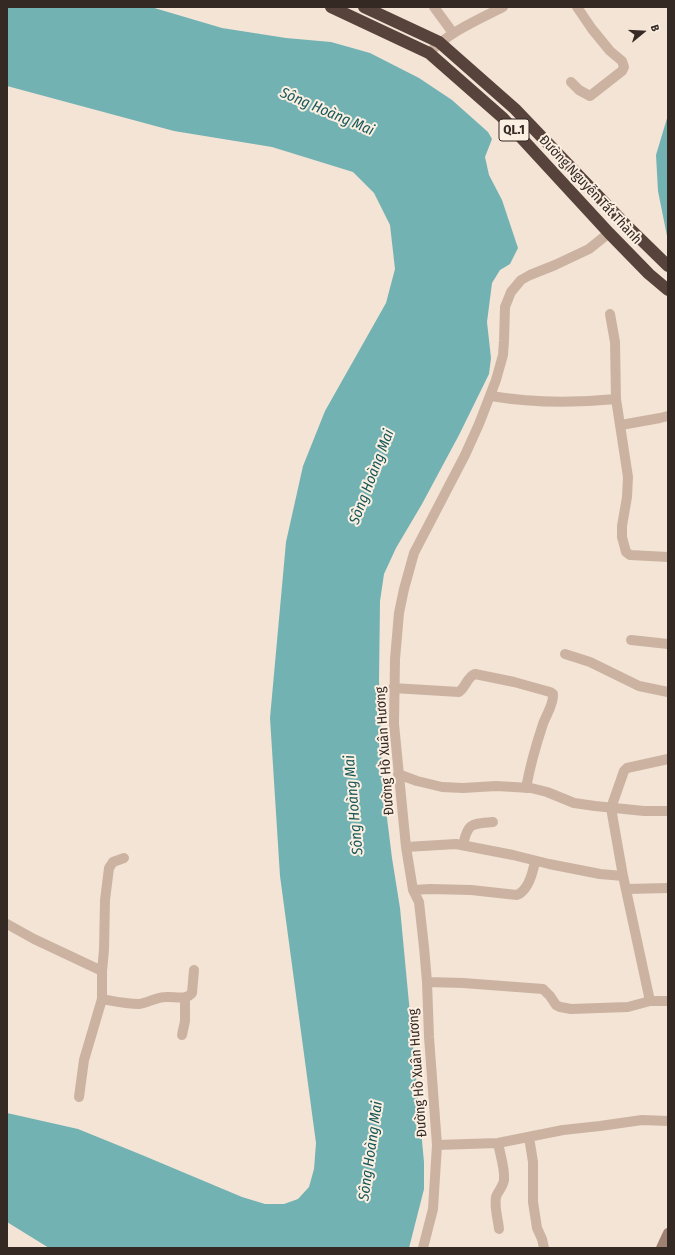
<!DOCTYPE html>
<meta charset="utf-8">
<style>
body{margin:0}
#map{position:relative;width:675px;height:1255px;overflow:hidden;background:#f3e4d6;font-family:"Fira Sans Condensed",sans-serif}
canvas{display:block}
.frame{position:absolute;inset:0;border:8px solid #352924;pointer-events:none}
.north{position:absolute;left:623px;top:12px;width:40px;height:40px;-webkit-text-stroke:3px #fbefe2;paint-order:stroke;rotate:72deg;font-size:11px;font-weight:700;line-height:16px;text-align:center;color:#352924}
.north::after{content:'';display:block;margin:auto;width:14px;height:18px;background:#352924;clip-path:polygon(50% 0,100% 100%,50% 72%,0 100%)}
</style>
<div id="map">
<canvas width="675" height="1255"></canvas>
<div class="frame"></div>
<div class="north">B</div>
</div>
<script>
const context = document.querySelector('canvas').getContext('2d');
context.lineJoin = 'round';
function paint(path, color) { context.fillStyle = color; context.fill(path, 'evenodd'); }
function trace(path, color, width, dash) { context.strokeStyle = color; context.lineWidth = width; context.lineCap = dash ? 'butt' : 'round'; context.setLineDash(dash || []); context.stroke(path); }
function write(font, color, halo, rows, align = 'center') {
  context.font = font + ' "Fira Sans Condensed",sans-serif'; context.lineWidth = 4; context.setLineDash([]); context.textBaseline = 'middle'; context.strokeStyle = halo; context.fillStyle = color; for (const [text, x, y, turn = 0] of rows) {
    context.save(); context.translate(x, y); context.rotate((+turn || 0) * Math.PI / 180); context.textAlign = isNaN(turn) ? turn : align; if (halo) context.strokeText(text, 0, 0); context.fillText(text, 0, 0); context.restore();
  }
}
paint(new Path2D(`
 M 7,7 L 151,7 L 222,28 L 286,38 L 331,42 L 370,53 L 419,78 L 452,100 L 488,132 L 492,139 L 485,157 L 489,175 L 502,200 L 518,248 L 510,264 L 500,270 L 492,283 L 487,322 L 491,358 L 489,374 L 459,435 L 422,504 L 396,548 L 384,574 L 380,601 L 379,681 L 382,778 L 392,858 L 400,908 L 424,1162 L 424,1189 L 409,1248 L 49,1248 L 7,1222 L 7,1113 L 78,1129 L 142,1155 L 242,1197 L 265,1204 L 284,1204 L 298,1199 L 309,1187 L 314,1169 L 316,1143 L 280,876 L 270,718 L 286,542 L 303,466 L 325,411 L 386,303 L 395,269 L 390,225 L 374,193 L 353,172 L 272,147 L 174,131 L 7,86 Z
 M 668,115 L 668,241 L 658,191 L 656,155 Z`), '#72b2b3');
trace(new Path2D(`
 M 434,7 L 453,33
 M 429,53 C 449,32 477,20 503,7
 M 571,82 L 579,90 L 590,96 L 622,71 L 624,67 L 622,61 L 610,51 L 592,29 L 577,7
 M 610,314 L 615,342 L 616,399 L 628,477 L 627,497 L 622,526 L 622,537 L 626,552 L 630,555 L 668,557
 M 491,396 C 532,403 575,403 616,399
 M 621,425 L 660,418 L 668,416
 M 631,640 L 668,644
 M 565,654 L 590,662 L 639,686 L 668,692
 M 393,688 L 459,692 C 466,687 467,677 475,674 L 514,682 L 550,692 L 553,694 C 554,704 546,715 543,724 C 536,745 530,766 526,788
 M 398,774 L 417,781 L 442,787 L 463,788 L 496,786 L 531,788 L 547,792 L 574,803 L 595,806 L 644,811 L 668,811
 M 463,845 C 468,822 472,824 493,822
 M 406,847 L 456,844 L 513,855 L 549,864 L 600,874 L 623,876
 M 627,889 L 668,888
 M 413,890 L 430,889 L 471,890 L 517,895 C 529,890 533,872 535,861
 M 7,924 L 34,939 L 102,971
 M 427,982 L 463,983 L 543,989 L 550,996 L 556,1005 L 560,1007 L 571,1009 L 628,1007 L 650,1001 L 668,1001
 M 102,999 C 113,1001 126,1004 139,1004 C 148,1003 156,997 166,997 C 174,996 186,1001 192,993 L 194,970
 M 650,1001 L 623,876 L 611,808 L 624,771 L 627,768 L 668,759
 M 182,1035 L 185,1021 L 185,998
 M 79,1097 L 84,1060 L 102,999 L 102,971 L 104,950 L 105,900 L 109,868 L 113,862 L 124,858
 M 529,1137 L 533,1162 L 533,1202 L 537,1228 L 542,1239 L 544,1248
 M 498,1143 C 500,1154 505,1168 504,1180 C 503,1187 498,1191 496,1197 C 494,1207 498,1219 499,1229
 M 437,1145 L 498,1143 L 563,1130 L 600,1126 L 642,1120 L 668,1121
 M 423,1248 L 433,1209 L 437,1145 L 429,1037 L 427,982 L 424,947 L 419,902 L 413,890 L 406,847 L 394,724 L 395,659 L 399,613 L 404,589 L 414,553 L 465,455 L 479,424 L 496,380 L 503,355 L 504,341 L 505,307 L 511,292 L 521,280 L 530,275 L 555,265 L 589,249 L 609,233`), '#ccb3a1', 10);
trace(new Path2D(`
 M 661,1248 L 668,1233`), '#9f8172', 10);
trace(new Path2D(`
 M 331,7 L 429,53 L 503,118 L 609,233 L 649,274 L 668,290
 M 364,7 L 439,42 L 515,109 L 623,222 L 668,266`), '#57433b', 12);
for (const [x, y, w] of [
 [514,130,30]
]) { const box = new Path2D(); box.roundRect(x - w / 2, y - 11, w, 22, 3); context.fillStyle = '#fbefe2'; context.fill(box); trace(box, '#352924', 1); }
write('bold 13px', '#352924', null, [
 ["QL.1",514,130]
]);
write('14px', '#352924', '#fbefe2', [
 ["Đường Nguyễn Tất Thành",590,190,47],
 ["Đường Hồ Xuân Hương",385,751,-94],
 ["Đường Hồ Xuân Hương",418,1073,-94]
]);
write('italic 15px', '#17585a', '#fbefe2', [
 ["Sông Hoàng Mai",327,112,23],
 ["Sông Hoàng Mai",372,477,-69],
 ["Sông Hoàng Mai",354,805,-95],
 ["Sông Hoàng Mai",371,1151,-82]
]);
</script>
